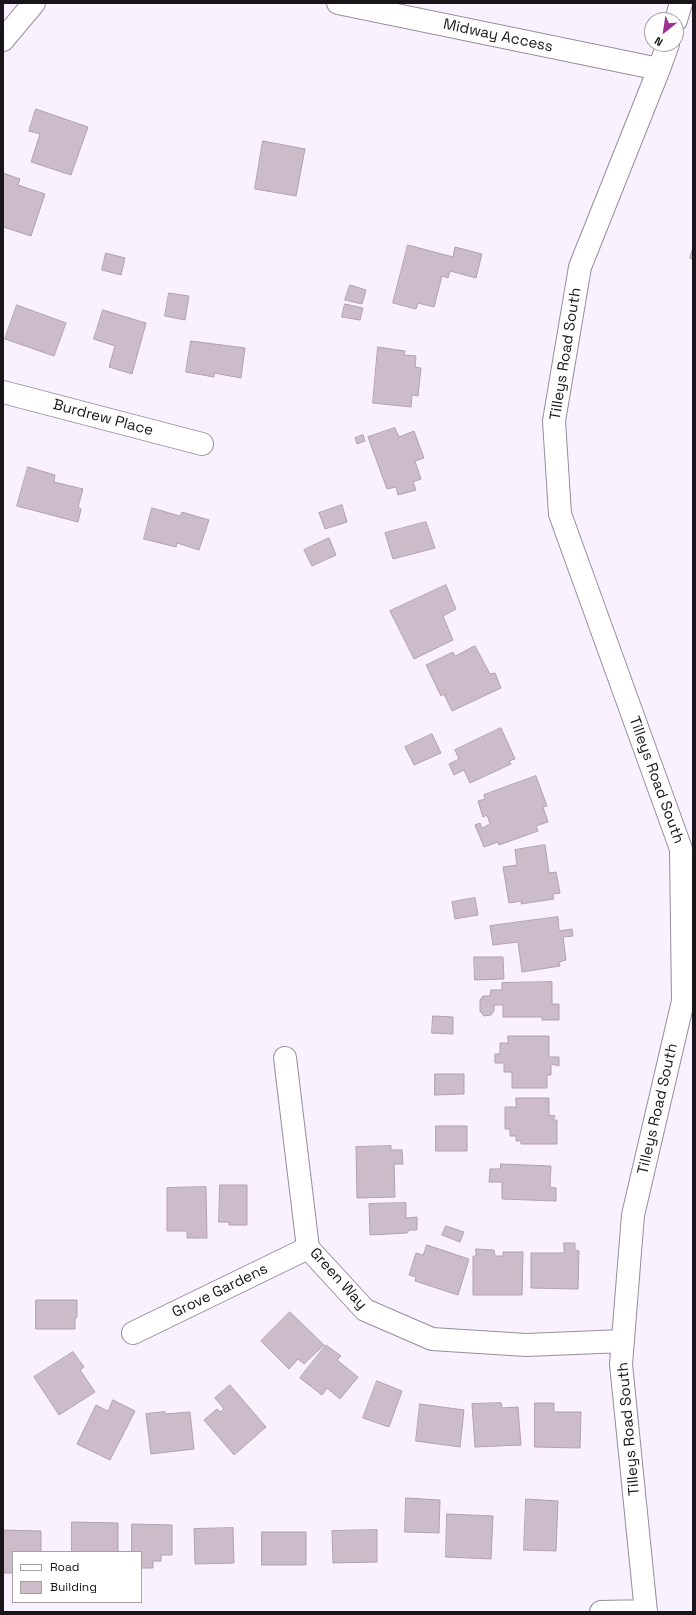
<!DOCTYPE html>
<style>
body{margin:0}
#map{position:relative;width:696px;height:1615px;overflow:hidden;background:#faf1ff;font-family:"Space Grotesk",sans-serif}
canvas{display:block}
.frame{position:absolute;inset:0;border:4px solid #19151b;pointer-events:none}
.legend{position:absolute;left:12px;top:1551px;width:130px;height:52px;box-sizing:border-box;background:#fff;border:1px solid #a3a1a4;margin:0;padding:5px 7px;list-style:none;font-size:12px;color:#19151b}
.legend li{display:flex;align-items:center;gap:8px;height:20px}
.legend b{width:20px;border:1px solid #a3a1a4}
.north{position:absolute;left:644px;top:12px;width:40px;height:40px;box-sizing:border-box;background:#fff;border:1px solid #a3a1a4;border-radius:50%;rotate:210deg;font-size:11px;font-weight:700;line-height:16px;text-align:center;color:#19151b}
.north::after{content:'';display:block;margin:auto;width:14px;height:18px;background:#9d3091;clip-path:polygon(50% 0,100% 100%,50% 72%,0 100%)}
</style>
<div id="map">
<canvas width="696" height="1615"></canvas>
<div class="frame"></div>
<ul class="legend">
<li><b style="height:5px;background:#fff"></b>Road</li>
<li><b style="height:11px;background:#ccbbc8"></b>Building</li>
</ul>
<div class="north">N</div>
</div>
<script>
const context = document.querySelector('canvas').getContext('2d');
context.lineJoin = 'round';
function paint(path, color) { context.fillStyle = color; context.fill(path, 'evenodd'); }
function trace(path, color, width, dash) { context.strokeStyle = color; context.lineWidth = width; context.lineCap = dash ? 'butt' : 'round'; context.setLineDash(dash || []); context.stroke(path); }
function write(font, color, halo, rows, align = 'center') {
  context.font = font + ' "Space Grotesk",sans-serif'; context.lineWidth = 4; context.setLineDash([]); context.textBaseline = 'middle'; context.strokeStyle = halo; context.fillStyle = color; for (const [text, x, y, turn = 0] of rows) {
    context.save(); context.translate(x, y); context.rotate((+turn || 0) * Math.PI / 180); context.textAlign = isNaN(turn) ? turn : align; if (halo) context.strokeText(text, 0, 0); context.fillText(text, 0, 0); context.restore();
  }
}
const building = new Path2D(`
 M 36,109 L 88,127 L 71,175 L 31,162 L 40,134 L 29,131 Z
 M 263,141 L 305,149 L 296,196 L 255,189 Z
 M 3,173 L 20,179 L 18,185 L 45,194 L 31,236 L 3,227 Z
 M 408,245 L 453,257 L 455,247 L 482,254 L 476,278 L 450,271 L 448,278 L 442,276 L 434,307 L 418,303 L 416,309 L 393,303 Z
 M 693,248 L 693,259 L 690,258 Z
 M 106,253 L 125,258 L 121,275 L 102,270 Z
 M 350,285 L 366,290 L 362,304 L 345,300 Z
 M 169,293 L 189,296 L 185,320 L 165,316 Z
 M 345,304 L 363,308 L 360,320 L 342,317 Z
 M 17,305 L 66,323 L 54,356 L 5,339 Z
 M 103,310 L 146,323 L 132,374 L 109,367 L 115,346 L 94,339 Z
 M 191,341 L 245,348 L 241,378 L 214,373 L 214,377 L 186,372 Z
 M 378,347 L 405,351 L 404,355 L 416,356 L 415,367 L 421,368 L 418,396 L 412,395 L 411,407 L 373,403 Z
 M 395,428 L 399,437 L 414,431 L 424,458 L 415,461 L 421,479 L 413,482 L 416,490 L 398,495 L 396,487 L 387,489 L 368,437 Z
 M 363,435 L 365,441 L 357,444 L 355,438 Z
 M 28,467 L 55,475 L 54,482 L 83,489 L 78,507 L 81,509 L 78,522 L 17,506 Z
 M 342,505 L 347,522 L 325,529 L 319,513 Z
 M 152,508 L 180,516 L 182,512 L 209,520 L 199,550 L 177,543 L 176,547 L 144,539 Z
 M 426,522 L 435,548 L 393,559 L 385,533 Z
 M 329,538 L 336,555 L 312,566 L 304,550 Z
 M 446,585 L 456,609 L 443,616 L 453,640 L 414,659 L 390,611 Z
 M 475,646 L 490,674 L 495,673 L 501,688 L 452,711 L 444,694 L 441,696 L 426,665 L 453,652 L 455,656 Z
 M 501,728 L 515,759 L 509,761 L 511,764 L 470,783 L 464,770 L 454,775 L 449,764 L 459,759 L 455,750 Z
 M 432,734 L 441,753 L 414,765 L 405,747 Z
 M 536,776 L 547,806 L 543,807 L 548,822 L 536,826 L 538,831 L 499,845 L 498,842 L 484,847 L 475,825 L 480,823 L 482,828 L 490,824 L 487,815 L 483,817 L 478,801 L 485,799 L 484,795 Z
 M 545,845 L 549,873 L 556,872 L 560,893 L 553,894 L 554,899 L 521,904 L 522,901 L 509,903 L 503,867 L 517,865 L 515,850 Z
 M 475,898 L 478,915 L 455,919 L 452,902 Z
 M 558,917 L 559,931 L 572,929 L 573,936 L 563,937 L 566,960 L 559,962 L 560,966 L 522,972 L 518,942 L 493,945 L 490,926 Z
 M 474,957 L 503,957 L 504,979 L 475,980 Z
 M 552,982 L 552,1004 L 559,1004 L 559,1020 L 542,1020 L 542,1017 L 503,1017 L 503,1005 L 494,1005 L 494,1011 L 491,1015 L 484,1016 L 480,1011 L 480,1000 L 483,996 L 490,996 L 491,990 L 502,990 L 502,983 Z
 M 433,1016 L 453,1017 L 453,1034 L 432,1033 Z
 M 508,1036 L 549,1036 L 549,1057 L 559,1057 L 559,1066 L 551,1064 L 551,1075 L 547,1075 L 547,1088 L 512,1088 L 512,1072 L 504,1072 L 504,1063 L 495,1063 L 495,1054 L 500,1054 L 500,1043 L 508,1043 Z
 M 435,1074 L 464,1074 L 464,1094 L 435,1095 Z
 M 516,1098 L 549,1098 L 549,1115 L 555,1116 L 553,1120 L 557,1120 L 557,1144 L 521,1144 L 521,1141 L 516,1141 L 516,1136 L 510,1136 L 510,1129 L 505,1129 L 505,1107 L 516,1107 Z
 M 436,1126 L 467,1126 L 467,1151 L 436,1151 Z
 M 391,1146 L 391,1150 L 402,1150 L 403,1164 L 394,1164 L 395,1197 L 357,1198 L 356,1147 Z
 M 501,1164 L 551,1166 L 550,1187 L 556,1188 L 556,1201 L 502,1199 L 502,1182 L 489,1182 L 490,1169 L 500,1169 Z
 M 220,1185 L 247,1185 L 247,1225 L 229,1225 L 229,1222 L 219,1222 Z
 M 206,1187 L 207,1238 L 187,1238 L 187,1231 L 167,1231 L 167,1188 Z
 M 406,1203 L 406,1218 L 417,1217 L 417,1230 L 409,1230 L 407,1233 L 370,1235 L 369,1204 Z
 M 446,1226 L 464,1232 L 460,1242 L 442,1235 Z
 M 564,1243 L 575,1243 L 575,1250 L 579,1251 L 578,1289 L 531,1288 L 531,1253 L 564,1253 Z
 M 427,1245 L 469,1259 L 458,1295 L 415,1281 L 416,1277 L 409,1275 L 416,1253 L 423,1255 Z
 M 476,1249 L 494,1250 L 495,1256 L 503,1256 L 503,1252 L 523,1252 L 522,1295 L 473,1295 L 473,1256 L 476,1256 Z
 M 36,1300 L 77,1300 L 77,1317 L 75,1318 L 75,1329 L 36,1329 Z
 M 290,1312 L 324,1345 L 304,1364 L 298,1359 L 289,1369 L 261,1341 Z
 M 326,1345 L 341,1356 L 337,1360 L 358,1377 L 340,1399 L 327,1388 L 322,1395 L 300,1378 Z
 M 73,1352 L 84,1367 L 80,1370 L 95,1392 L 59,1415 L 34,1377 Z
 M 377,1381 L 402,1391 L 389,1427 L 363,1418 Z
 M 230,1385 L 266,1427 L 234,1455 L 204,1420 L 217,1409 L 220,1412 L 224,1409 L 215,1398 Z
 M 113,1400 L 135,1411 L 110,1460 L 77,1444 L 96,1405 L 108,1411 Z
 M 501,1403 L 502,1408 L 518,1407 L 521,1445 L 475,1447 L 472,1404 Z
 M 535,1403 L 554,1403 L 554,1412 L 581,1412 L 580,1448 L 535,1447 Z
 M 420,1404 L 464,1410 L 460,1447 L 416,1441 Z
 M 165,1412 L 165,1414 L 190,1412 L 194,1449 L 151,1454 L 146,1414 Z
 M 406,1498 L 440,1500 L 439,1533 L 405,1532 Z
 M 526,1499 L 558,1501 L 556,1551 L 524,1550 Z
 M 447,1514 L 493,1516 L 491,1559 L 446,1557 Z
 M 72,1522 L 118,1523 L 118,1552 L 72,1552 Z
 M 132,1524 L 172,1525 L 172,1555 L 161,1555 L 161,1561 L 153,1561 L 153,1568 L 141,1568 L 141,1552 L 132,1552 Z
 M 233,1528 L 234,1563 L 195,1564 L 194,1529 Z
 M 3,1530 L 41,1531 L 41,1552 L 13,1552 L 13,1573 L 3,1573 Z
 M 377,1530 L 377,1562 L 333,1563 L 332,1531 Z
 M 262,1532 L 306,1532 L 306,1565 L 262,1565 Z`);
paint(building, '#ccbbc8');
trace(building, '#b1a1ae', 1);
const minor = new Path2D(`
 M 338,3 L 659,69
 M 676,20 L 681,3
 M 3,40 L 34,3
 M 3,392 L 202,444
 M 285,1058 L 308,1248 L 365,1310 L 432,1339 L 526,1345 L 623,1341
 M 133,1333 L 308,1248
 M 601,1612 L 646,1611
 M 646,1612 L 621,1364 L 633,1215 L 683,1001 L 681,849 L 560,514 L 554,421 L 580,267 L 659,69 L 668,44`);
trace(minor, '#988d9d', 24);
trace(minor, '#fff', 22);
write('15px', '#19151b', '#fff', [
 ["Midway Access",498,36,12],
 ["Tilleys Road South",566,354,-81],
 ["Burdrew Place",103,418,15],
 ["Tilleys Road South",656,780,70],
 ["Tilleys Road South",658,1109,-77],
 ["Green Way",338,1279,48],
 ["Grove Gardens",220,1291,-26],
 ["Tilleys Road South",629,1429,-95]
]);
</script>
